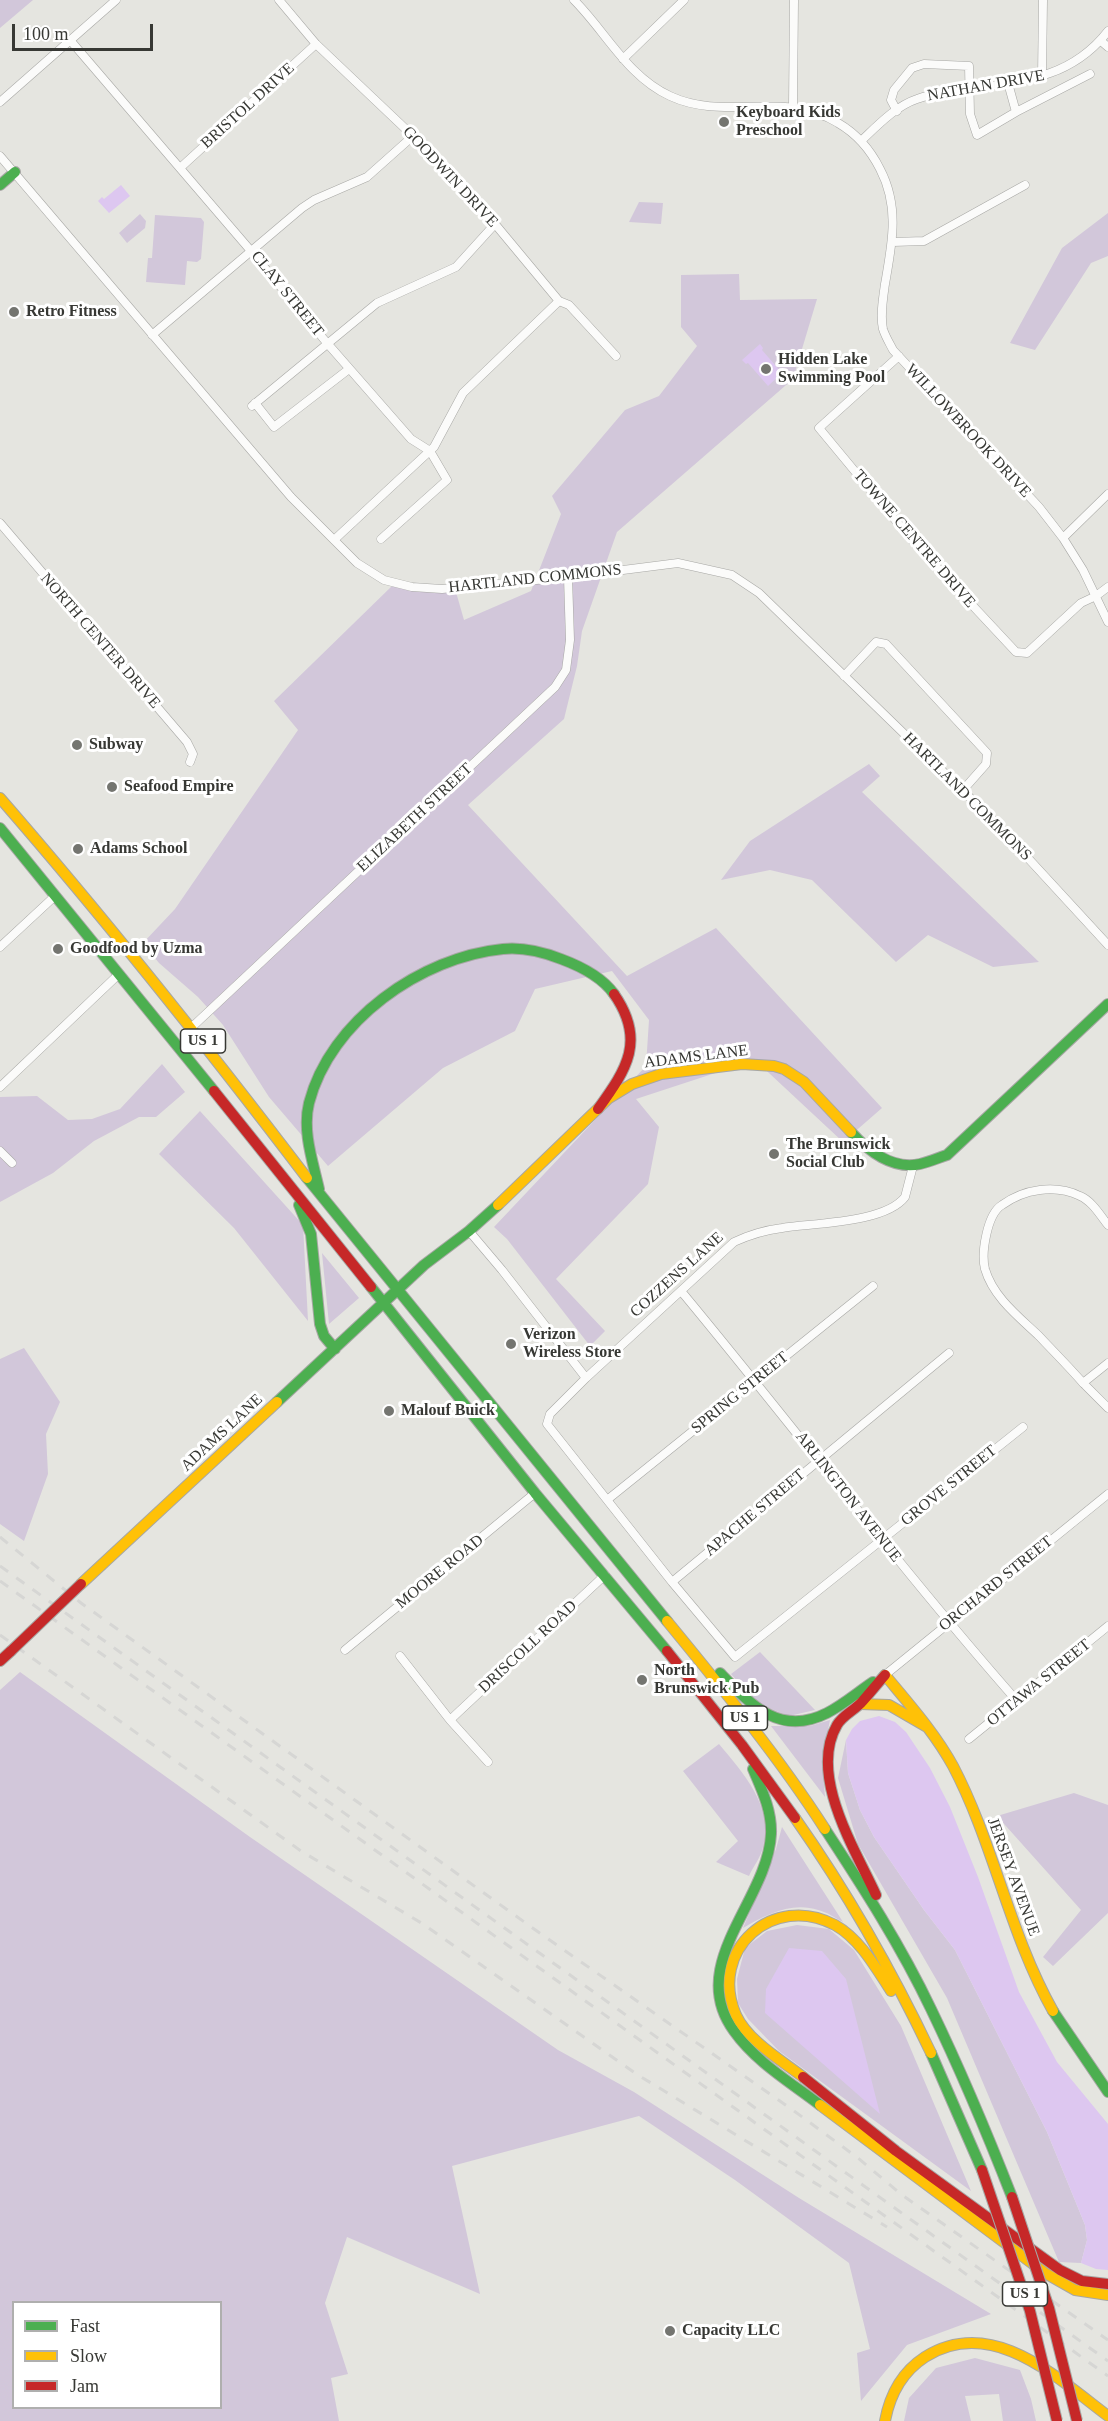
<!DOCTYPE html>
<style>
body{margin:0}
#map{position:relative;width:1108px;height:2421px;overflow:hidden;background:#e5e5e0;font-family:"Times New Roman",serif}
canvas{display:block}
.legend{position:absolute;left:12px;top:2301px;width:210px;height:108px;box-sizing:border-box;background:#fff;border:2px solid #afafae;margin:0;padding:8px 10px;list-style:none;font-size:18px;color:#373834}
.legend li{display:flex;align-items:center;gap:12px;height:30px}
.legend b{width:30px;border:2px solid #afafae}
.scale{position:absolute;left:12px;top:24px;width:141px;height:27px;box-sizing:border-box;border:3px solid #373834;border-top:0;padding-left:8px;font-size:18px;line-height:21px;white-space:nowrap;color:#373834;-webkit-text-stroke:4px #fff;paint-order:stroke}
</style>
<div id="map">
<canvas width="1108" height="2421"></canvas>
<ul class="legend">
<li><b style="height:8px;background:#4caf50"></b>Fast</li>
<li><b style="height:8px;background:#ffc107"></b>Slow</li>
<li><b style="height:8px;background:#c62828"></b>Jam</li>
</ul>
<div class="scale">100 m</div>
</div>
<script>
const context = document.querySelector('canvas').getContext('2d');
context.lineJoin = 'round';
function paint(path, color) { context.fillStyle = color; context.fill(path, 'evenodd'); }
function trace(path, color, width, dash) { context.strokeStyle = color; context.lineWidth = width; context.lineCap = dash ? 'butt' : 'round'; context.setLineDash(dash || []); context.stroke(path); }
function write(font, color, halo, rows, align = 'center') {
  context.font = font + ' "Times New Roman",serif'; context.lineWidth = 6; context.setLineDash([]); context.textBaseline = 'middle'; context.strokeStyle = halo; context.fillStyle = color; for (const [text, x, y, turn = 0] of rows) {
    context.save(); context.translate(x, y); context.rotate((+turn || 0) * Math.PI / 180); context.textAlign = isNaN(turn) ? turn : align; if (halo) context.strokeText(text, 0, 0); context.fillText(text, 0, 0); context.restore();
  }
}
paint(new Path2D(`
 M 0,0 L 33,0 L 0,28 Z
 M 639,202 L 663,203 L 661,224 L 629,222 Z
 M 1108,213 L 1108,256 L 1091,263 L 1035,350 L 1010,343 L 1062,248 Z
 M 140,214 L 146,221 L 145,228 L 127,243 L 119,233 Z
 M 155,215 L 201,218 L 204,222 L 201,259 L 197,262 L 187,261 L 185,285 L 146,282 L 148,258 L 152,258 Z
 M 739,274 L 740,300 L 817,299 L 793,379 L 617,532 L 582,631 L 577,666 L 564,719 L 468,805 L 627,976 L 716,928 L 882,1108 L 843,1142 L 755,1060 L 636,1099 L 659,1127 L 648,1184 L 556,1279 L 605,1331 L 590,1346 L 507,1239 L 494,1227 L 646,1066 L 649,1020 L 612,971 L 535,989 L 515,1031 L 443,1068 L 328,1166 L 269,1097 L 223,1025 L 198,997 L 159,963 L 143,943 L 175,909 L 298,730 L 274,701 L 392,586 L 456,592 L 464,620 L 531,591 L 561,514 L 552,496 L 625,410 L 659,396 L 697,346 L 681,327 L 681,275 Z
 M 869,764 L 880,776 L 862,792 L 1039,962 L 993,967 L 928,935 L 896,962 L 812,880 L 770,870 L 721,880 L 750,841 Z
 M 162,1064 L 185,1092 L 156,1117 L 139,1117 L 94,1141 L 53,1173 L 0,1202 L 0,1097 L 37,1096 L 68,1120 L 92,1119 L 120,1109 Z
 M 200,1111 L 303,1225 L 308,1321 L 234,1228 L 159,1154 Z
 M 322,1253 L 359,1298 L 329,1324 Z
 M 24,1348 L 60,1402 L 46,1434 L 48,1474 L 24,1541 L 0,1524 L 0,1359 Z
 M 760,1652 L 815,1710 L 789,1716 L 758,1704 L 731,1674 Z
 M 20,1672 L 250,1837 L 558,2050 L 634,2092 L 799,2198 L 991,2314 L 907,2345 L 861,2401 L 857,2353 L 870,2349 L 849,2263 L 735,2180 L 639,2116 L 452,2166 L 480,2294 L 347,2237 L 325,2303 L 348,2374 L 331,2378 L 339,2421 L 0,2421 L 0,1690 ZM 14,2302 L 220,2302 L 220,2408 L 14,2408 Z
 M 830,1720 L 822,1760 L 825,1797 L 771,1726 L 810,1726 Z
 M 846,1740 L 848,1773 L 860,1810 L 874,1837 L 924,1910 L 955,1950 L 1047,2132 L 1085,2225 L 1087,2240 L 1081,2263 L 1059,2262 L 947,1998 L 858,1844 L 838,1778 Z
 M 719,1744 C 743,1773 774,1806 763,1847 C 761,1857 753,1867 749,1876 L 716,1862 L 738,1841 L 683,1771 Z
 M 1074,1793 L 1108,1805 L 1108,1913 L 1053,1966 L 1043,1957 L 1081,1910 L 997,1816 Z
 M 782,1827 L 843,1922 C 835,1918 827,1912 818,1910 C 792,1901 765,1915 743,1928 L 776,1849 Z
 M 797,1925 L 829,1929 L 854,1950 L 901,2026 L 971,2191 L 779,2051 L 748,2019 L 738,2003 L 737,1979 L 745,1948 L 767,1931 Z
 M 975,2358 L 1020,2370 L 1031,2399 L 1036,2421 L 1003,2421 L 999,2394 L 965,2396 L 971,2421 L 904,2421 L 909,2398 L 936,2368 Z`), '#d2c7da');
paint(new Path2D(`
 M 121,185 L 130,196 L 109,213 L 98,201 L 102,197 L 104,199 Z
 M 760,344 L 763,348 L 762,350 L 782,373 L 768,386 L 748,363 L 746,364 L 742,360 Z
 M 879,1716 L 895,1722 L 906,1732 L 930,1768 L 950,1807 L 978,1877 L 1019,1992 L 1057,2062 L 1108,2124 L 1108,2270 L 1096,2269 L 1081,2263 L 1087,2240 L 1085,2225 L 1047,2132 L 955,1950 L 924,1910 L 874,1837 L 860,1810 L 848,1773 L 846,1740 L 852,1729 L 860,1721 Z
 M 789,1948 L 822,1951 L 846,1979 L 880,2114 L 765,2013 L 766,1989 Z`), '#ddc7f0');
const street = new Path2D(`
 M 279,0 L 316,44 L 413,136 L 495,224 L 559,301 L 569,305 L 616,356
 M 574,0 C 606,32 627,76 670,96 C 726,122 783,89 838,123 C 857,134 870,149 880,169 C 900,207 892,244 885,284 C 883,298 880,316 883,329 C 885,336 890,344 893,350 L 1039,507 L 1063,538 L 1083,570 L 1108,622
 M 70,40 L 251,251 L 327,343 L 411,439 L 430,451 L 447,480 L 381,539
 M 1101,41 L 1108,47
 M 623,59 L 684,0
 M 1042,77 L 1043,0
 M 1008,83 L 1016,112 L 1090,74
 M 0,102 L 116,0
 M 793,106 L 794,0
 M 897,111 L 891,100 L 894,90 L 912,68 L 924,64 L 969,66 L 970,114 L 977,135 L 1016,112
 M 862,140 C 878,125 896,106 917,99 C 936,92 957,90 977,88 C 1029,81 1074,75 1108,31
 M 0,156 L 291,497 L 357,563 L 384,580 L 412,587 L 442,589 L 568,577 L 678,563 L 732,575 L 759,593 L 992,819 L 1108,945
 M 180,168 L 316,44
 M 893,242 L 924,241 L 1025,185
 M 152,335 L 302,208 L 314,200 L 367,177 L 413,136
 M 899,356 L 819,428 L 916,545 L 1016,652 L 1027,653 L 1081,603 L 1096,596 L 1108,587
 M 255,403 L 274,427 L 349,369
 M 252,406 L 377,303 L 456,267 L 495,224
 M 0,523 L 187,742 L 193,754 L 190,762
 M 1063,538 L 1108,494
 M 334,540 L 434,447 L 463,393 L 559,301
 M 844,676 L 876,642 L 886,644 L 987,753 L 986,764 L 963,790
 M 0,947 L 55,896
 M 192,1027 L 555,687 L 566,670 L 570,640 L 568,577
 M 0,1087 L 119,974
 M 0,1151 L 12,1163
 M 913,1166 L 905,1197 C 885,1223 814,1223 782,1228 C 766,1230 749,1235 734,1242 L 586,1378 L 550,1414 L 547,1424 L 672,1582 L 735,1657 L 1023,1427
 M 1108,1225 C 1100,1215 1092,1201 1080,1196 C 1055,1184 1024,1189 1002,1205 C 987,1214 981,1253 985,1269 C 993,1297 1019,1317 1039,1336 C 1054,1352 1069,1367 1083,1383 L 1108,1363
 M 469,1231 L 502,1270 L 586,1378
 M 681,1291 C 794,1427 900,1568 1017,1701
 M 1083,1383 L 1108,1408
 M 607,1500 L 873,1286
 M 672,1582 L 949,1353
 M 345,1650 L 535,1493
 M 400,1656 L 450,1720 L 488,1762
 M 885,1675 L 1108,1494
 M 450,1720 L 605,1575
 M 969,1739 L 1108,1626`);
const fast = new Path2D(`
 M 0,185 L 15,172
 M 0,828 L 214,1091
 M 851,1132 C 868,1151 893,1170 920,1164 C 929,1162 938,1158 947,1155 L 1108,1004
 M 307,1178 L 667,1621
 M 319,1189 C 313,1162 302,1131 309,1103 C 330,1021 421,957 503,949 C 522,947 543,952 561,959 C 580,966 602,977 614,994
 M 299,1205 L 311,1234 L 320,1324 L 324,1336 L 335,1349
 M 371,1287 L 535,1493 L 667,1651
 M 277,1402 L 424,1265 L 469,1231 L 498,1205
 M 720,1673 C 751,1705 780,1737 827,1713 C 843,1705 858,1692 873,1682
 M 753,1769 C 762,1790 772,1811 771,1834 C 768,1901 685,1964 734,2031 C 756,2062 790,2082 820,2105
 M 825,1829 C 863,1887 901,1946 931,2009 C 961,2071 987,2133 1012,2197
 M 1053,2011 L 1108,2092
 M 931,2053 L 982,2170`);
const slow = new Path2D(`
 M 0,798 C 107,921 208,1048 307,1178
 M 498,1205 L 609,1098 L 632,1084 L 661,1074 L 742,1064 L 774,1066 L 784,1069 L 804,1082 L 851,1132
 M 81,1584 L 277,1402
 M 667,1621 C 722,1688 778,1756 825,1829
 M 885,1675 C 909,1704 935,1733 953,1766 C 994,1844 1009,1933 1053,2011
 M 860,1704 L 889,1705 L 927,1727
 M 795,1818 C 847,1892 892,1971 931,2053
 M 803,2077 C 781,2060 748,2041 736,2015 C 708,1950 773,1892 835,1925 C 860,1939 876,1968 891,1991
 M 820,2105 L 1045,2273 L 1075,2290 L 1108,2295
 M 885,2421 C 890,2394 902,2372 925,2357 C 992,2315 1056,2377 1108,2416`);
const jam = new Path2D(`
 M 214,1091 L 371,1287
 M 598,1109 C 627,1069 646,1040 614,994
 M 667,1651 L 742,1745 L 795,1818
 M 0,1661 L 11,1651
 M 876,1895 C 855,1849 808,1775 837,1725 C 842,1716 853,1711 861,1703 C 869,1694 877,1684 885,1675
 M 803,2077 L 896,2151 L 1060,2270 L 1082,2281 L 1108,2284`);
trace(street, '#a7a7a4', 9);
trace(fast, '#a7a7a4', 12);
trace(slow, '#a7a7a4', 12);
trace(jam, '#a7a7a4', 12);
trace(street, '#fbfbfa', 8);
trace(fast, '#4caf50', 10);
trace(slow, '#ffc107', 10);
trace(jam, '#c62828', 10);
trace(new Path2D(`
 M 0,1537 L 81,1603 L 534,1929 L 790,2108 L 858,2158 L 902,2195 L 1108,2340
 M 0,1566 L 1108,2361
 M 0,1581 L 1108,2376
 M 0,1635 L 301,1851 L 423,1924 L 638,2075 L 887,2227`), '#d6d6d4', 3, [10, 10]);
const jamBridge = new Path2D(`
 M 11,1651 L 81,1584
 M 982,2170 L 1030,2311 L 1057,2421
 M 1012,2197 L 1049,2308 L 1077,2421`);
trace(jamBridge, '#a7a7a4', 12, []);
trace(jamBridge, '#c62828', 10);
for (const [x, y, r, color] of [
 [724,122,6,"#747570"],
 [14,312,6,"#747570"],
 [766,369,6,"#747570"],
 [77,745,6,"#747570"],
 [112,787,6,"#747570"],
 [78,849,6,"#747570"],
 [58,949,6,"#747570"],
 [774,1154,6,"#747570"],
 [511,1344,6,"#747570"],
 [389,1411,6,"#747570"],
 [642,1680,6,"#747570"],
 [670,2331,6,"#747570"]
]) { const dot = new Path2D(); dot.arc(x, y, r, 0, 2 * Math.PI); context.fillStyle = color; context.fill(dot); trace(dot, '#fff', 2); }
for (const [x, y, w] of [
 [203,1041,45],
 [745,1718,45],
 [1025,2294,45]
]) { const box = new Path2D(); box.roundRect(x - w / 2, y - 12, w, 24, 4.5); context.fillStyle = '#fff'; context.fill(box); trace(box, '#373834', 1.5); }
write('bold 15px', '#373834', null, [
 ["US 1",203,1041],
 ["US 1",745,1718],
 ["US 1",1025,2294]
]);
write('16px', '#373834', '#fff', [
 ["NATHAN DRIVE",986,86,-10],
 ["BRISTOL DRIVE",248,106,-42],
 ["GOODWIN DRIVE",450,177,47],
 ["CLAY STREET",287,294,51],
 ["WILLOWBROOK DRIVE",968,431,47],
 ["TOWNE CENTRE DRIVE",914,539,49],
 ["HARTLAND COMMONS",535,579,-6],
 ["NORTH CENTER DRIVE",100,641,49],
 ["HARTLAND COMMONS",967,797,45],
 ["ELIZABETH STREET",415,818,-43],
 ["ADAMS LANE",696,1057,-7],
 ["COZZENS LANE",677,1275,-42],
 ["SPRING STREET",740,1393,-39],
 ["ADAMS LANE",222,1433,-43],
 ["GROVE STREET",949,1486,-39],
 ["ARLINGTON AVENUE",848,1497,52],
 ["APACHE STREET",755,1513,-40],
 ["MOORE ROAD",440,1572,-39],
 ["ORCHARD STREET",996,1584,-39],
 ["DRISCOLL ROAD",528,1647,-43],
 ["OTTAWA STREET",1039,1683,-39],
 ["JERSEY AVENUE",1013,1877,70]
]);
write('bold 16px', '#373834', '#fff', [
 ["Keyboard Kids",736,113],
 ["Preschool",736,131],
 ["Retro Fitness",26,312],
 ["Hidden Lake",778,360],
 ["Swimming Pool",778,378],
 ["Subway",89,745],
 ["Seafood Empire",124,787],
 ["Adams School",90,849],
 ["Goodfood by Uzma",70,949],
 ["The Brunswick",786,1145],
 ["Social Club",786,1163],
 ["Verizon",523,1335],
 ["Wireless Store",523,1353],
 ["Malouf Buick",401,1411],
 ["North",654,1671],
 ["Brunswick Pub",654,1689],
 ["Capacity LLC",682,2331]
], 'left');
</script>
